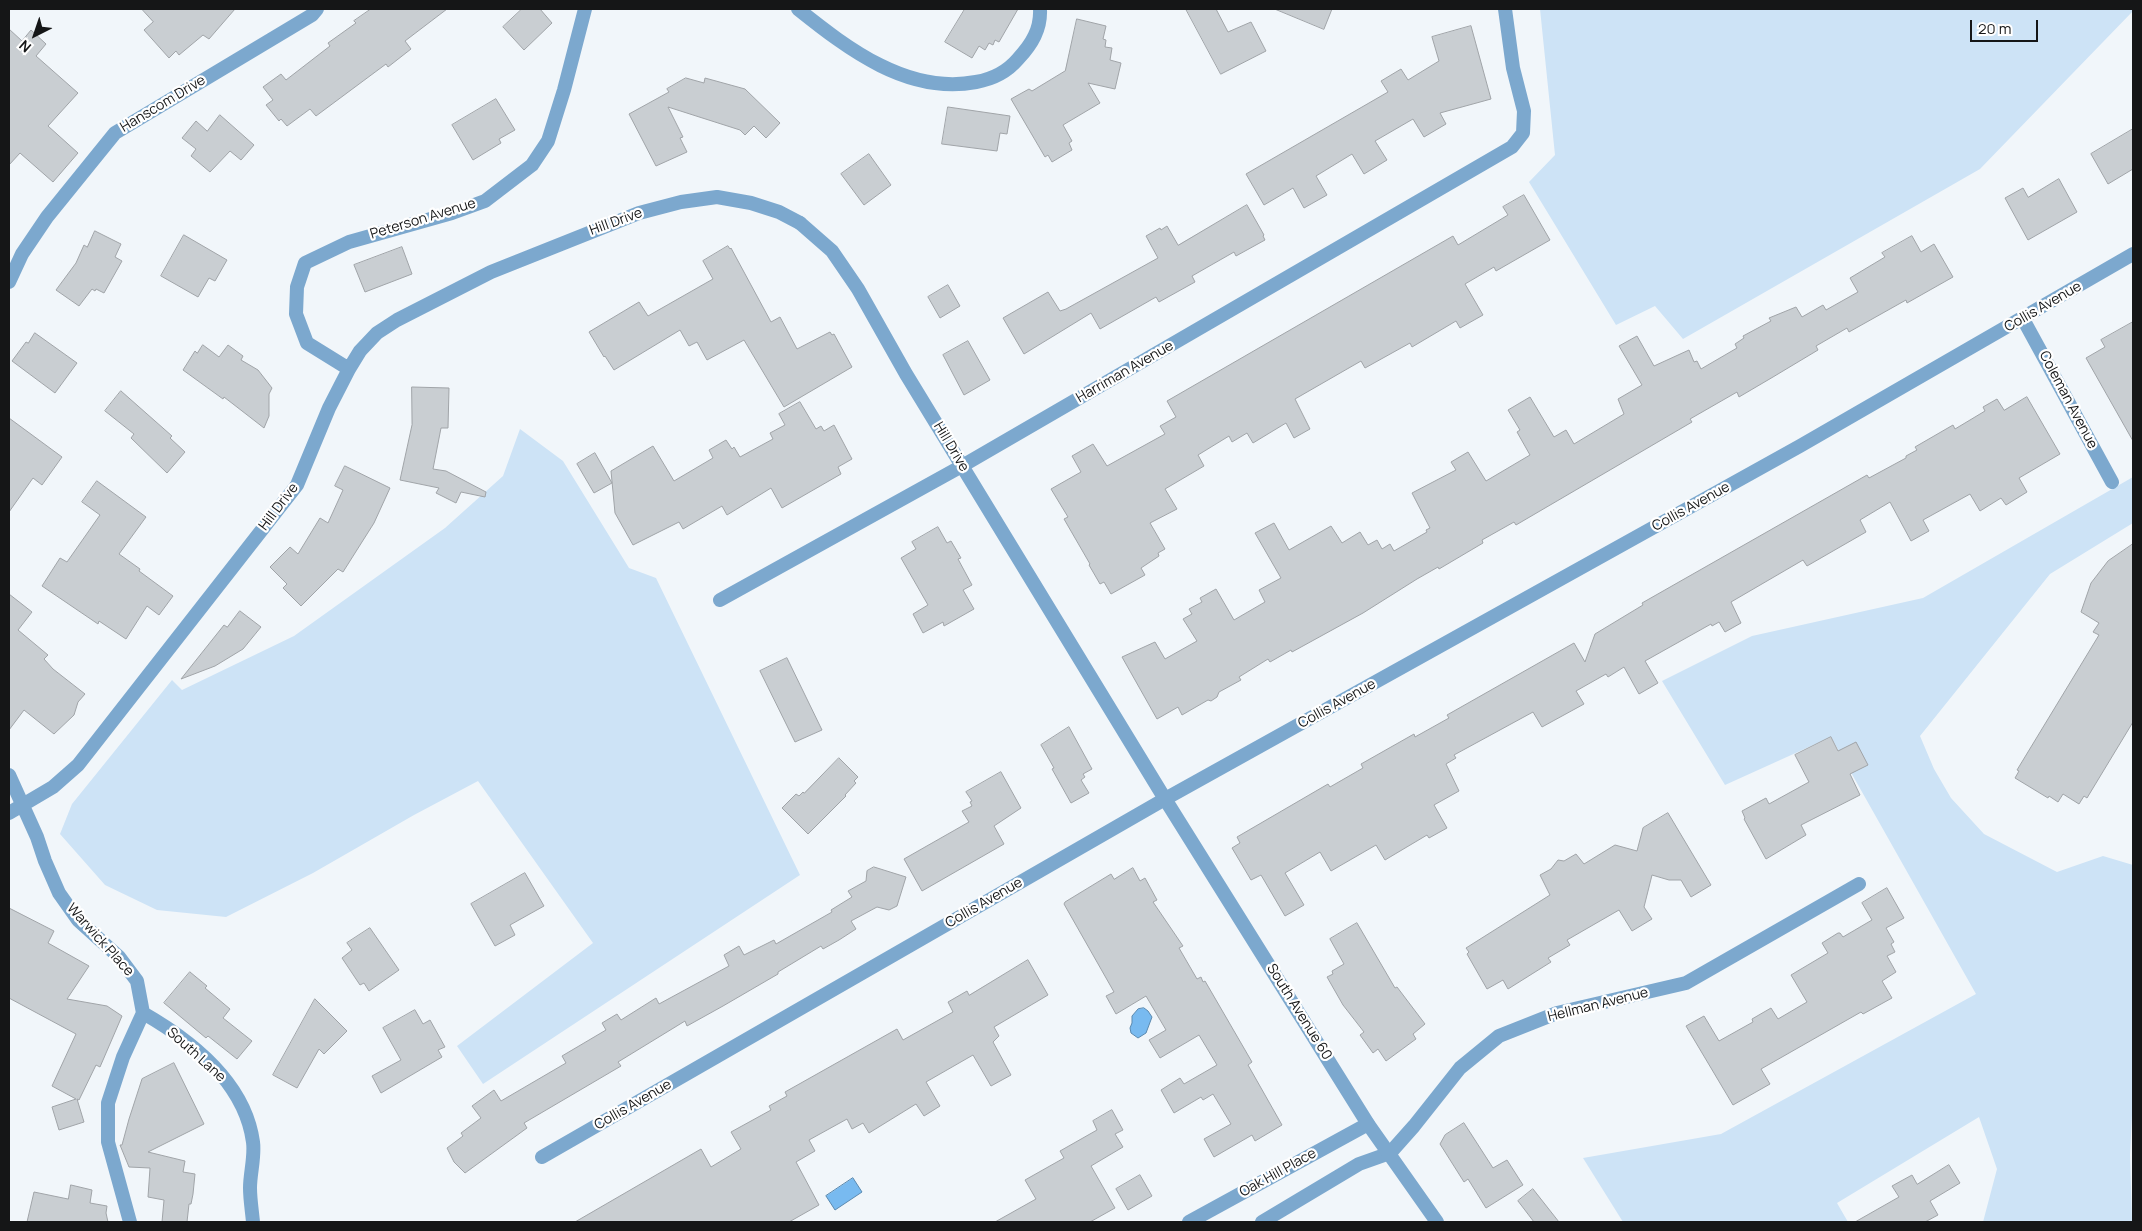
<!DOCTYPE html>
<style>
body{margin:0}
#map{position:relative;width:2142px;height:1231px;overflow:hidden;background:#f1f6fa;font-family:Manrope,sans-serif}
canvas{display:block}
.frame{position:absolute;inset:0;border:10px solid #151617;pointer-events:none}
.north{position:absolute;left:10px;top:10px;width:50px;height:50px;-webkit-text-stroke:4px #fff;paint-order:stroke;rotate:221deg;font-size:14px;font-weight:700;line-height:20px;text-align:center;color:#151617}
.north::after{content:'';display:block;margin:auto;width:18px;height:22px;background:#151617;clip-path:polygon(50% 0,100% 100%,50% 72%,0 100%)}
.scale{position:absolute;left:1970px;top:20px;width:68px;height:22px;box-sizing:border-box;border:2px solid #151617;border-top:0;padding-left:6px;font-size:15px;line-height:18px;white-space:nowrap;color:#151617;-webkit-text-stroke:4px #fff;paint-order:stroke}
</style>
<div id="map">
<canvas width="2142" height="1231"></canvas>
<div class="frame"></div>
<div class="north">N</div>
<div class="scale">20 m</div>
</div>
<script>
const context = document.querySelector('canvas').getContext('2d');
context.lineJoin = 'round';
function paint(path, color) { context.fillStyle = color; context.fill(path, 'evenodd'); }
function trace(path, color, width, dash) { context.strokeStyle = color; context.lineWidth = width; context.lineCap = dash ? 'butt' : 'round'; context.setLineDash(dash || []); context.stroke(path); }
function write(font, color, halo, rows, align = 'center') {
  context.font = font + ' Manrope,sans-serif'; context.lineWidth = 4.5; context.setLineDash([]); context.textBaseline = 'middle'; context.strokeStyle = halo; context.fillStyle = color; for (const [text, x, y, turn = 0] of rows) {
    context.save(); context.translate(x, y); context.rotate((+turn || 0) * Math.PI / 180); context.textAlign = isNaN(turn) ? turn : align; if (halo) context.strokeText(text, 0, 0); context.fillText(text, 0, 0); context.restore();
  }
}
paint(new Path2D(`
 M 1540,9 L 2133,9 L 2133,11 L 1980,169 L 1683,339 L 1655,306 L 1616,325 L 1529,182 L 1555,155 Z
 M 520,429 L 563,461 L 629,568 L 656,578 L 800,875 L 483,1084 L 457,1046 L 593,943 L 478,781 L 414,815 L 313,873 L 226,917 L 157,910 L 105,885 L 60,834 L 72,804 L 172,680 L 182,690 L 294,636 L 445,528 L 503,476 Z
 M 2133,477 L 2133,523 L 2050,574 L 1920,736 L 1934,769 L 1951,798 L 1984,834 L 2057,872 L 2103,856 L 2133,865 L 2133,1095 L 2130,1155 L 2132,1222 L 1983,1222 L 1997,1169 L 1979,1117 L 1837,1203 L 1848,1222 L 1623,1222 L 1583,1158 L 1721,1134 L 1976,994 L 1831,737 L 1725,785 L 1662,681 L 1752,636 L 1923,598 Z`), '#cde3f6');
const water = new Path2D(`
 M 1144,1008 L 1148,1011 L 1152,1017 L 1146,1033 L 1138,1038 L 1131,1033 L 1130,1028 L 1132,1023 L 1132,1016 L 1138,1009 Z
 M 853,1178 L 862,1192 L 835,1210 L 826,1196 Z`);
paint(water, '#78baf0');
trace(water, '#5a89af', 1);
const building = new Path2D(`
 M 142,9 L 235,9 L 209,39 L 203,35 L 179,55 L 176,51 L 169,58 L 144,30 L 153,22 Z
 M 371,9 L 447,9 L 405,41 L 411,49 L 388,67 L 386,64 L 316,116 L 310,109 L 287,126 L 281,119 L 279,121 L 266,105 L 273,100 L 263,87 L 281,74 L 286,80 L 330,46 L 328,43 L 356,23 L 354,21 Z
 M 522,9 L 540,9 L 552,23 L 524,50 L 503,27 Z
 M 965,9 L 1018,9 L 999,42 L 995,40 L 993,45 L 989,43 L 985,50 L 979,46 L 972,58 L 945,42 Z
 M 1186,9 L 1216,9 L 1228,32 L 1251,22 L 1266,51 L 1221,74 Z
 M 1275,9 L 1332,9 L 1324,29 Z
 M 1077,19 L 1106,26 L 1103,39 L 1106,40 L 1105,47 L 1112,48 L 1110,60 L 1121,63 L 1115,89 L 1088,83 L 1100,103 L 1063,125 L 1072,141 L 1069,143 L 1072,150 L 1052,162 L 1048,155 L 1045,157 L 1011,99 L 1029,89 L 1032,91 L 1065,71 Z
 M 1471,26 L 1491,99 L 1440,113 L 1446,124 L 1424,137 L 1413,119 L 1375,141 L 1387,160 L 1364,174 L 1352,154 L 1316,176 L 1327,195 L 1304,208 L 1293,188 L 1264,205 L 1246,174 L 1388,92 L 1381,81 L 1401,69 L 1408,80 L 1439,61 L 1432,37 Z
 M 9,29 L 22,41 L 31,30 L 46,44 L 36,56 L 78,93 L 48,126 L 78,153 L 53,182 L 20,153 L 9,165 Z
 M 686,78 L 704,83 L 705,78 L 745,89 L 780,123 L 766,138 L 754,126 L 745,135 L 740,130 L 668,107 L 683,137 L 680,138 L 687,152 L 656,166 L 629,114 L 669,92 L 667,89 Z
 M 496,99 L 515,130 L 499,139 L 501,143 L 473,160 L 452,125 Z
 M 948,107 L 1010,116 L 1007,134 L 1000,133 L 997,151 L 942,144 Z
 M 220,115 L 254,145 L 241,160 L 230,151 L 210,172 L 191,156 L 196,149 L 182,138 L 196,121 L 207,131 Z
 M 2133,129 L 2133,169 L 2108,184 L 2091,154 Z
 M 869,154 L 891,185 L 864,205 L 841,174 Z
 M 2059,179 L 2077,212 L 2028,240 L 2005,198 L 2023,188 L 2028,197 Z
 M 1524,195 L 1550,240 L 1496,271 L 1494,267 L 1465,284 L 1483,315 L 1460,328 L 1456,321 L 1412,347 L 1410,343 L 1365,368 L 1361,361 L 1295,399 L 1310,429 L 1294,438 L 1286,423 L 1253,443 L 1247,433 L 1232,442 L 1229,436 L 1198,455 L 1204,466 L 1165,489 L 1177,509 L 1150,523 L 1165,549 L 1158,553 L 1159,556 L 1141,568 L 1145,575 L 1111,594 L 1104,582 L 1100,584 L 1089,565 L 1090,564 L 1064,519 L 1068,517 L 1051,489 L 1081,472 L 1072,456 L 1093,444 L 1107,466 L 1165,434 L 1160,426 L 1176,417 L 1167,401 L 1453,236 L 1458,245 L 1508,215 L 1503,207 Z
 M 1247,205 L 1264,235 L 1263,236 L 1265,240 L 1236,256 L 1234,252 L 1192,276 L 1195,282 L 1159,302 L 1156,297 L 1100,329 L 1091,313 L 1024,354 L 1003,318 L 1048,292 L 1060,311 L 1066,309 L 1158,258 L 1146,236 L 1160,228 L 1161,230 L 1167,226 L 1178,245 Z
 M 95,231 L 121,244 L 115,257 L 122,261 L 104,293 L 96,289 L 95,291 L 92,289 L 79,306 L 56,290 L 76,263 L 84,245 L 87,247 Z
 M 184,235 L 227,260 L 215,281 L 209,278 L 198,297 L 161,276 Z
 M 1912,236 L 1921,252 L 1934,244 L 1953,277 L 1907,303 L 1906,300 L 1849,332 L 1847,328 L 1816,346 L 1818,350 L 1773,377 L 1739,397 L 1737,392 L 1690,419 L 1692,422 L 1516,525 L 1514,522 L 1482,540 L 1483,543 L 1439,569 L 1438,567 L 1417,579 L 1363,613 L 1292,652 L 1291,650 L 1270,662 L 1268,659 L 1239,677 L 1241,680 L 1219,692 L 1217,697 L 1211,701 L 1208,700 L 1182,715 L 1178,707 L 1157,719 L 1122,657 L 1155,642 L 1165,659 L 1197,641 L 1183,619 L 1192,614 L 1189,609 L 1202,602 L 1200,598 L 1216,589 L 1234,620 L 1265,602 L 1259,590 L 1281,578 L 1255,533 L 1274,523 L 1289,550 L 1331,526 L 1342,543 L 1360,532 L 1368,545 L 1377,540 L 1382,549 L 1390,544 L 1394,551 L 1427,532 L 1426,530 L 1430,528 L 1412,493 L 1456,470 L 1451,462 L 1468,452 L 1486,481 L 1530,455 L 1517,432 L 1520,430 L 1508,410 L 1530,397 L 1554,437 L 1566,430 L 1574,444 L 1624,414 L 1618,399 L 1642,385 L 1619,346 L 1637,336 L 1654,366 L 1689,350 L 1694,362 L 1697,361 L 1701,369 L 1737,348 L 1735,344 L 1744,338 L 1743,336 L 1771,321 L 1769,318 L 1796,307 L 1802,317 L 1823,305 L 1826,310 L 1858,292 L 1850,278 L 1885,257 L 1882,253 Z
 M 728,246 L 730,249 L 731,248 L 771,322 L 780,317 L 797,349 L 830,332 L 832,335 L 834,334 L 852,367 L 784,407 L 744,340 L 707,360 L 697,342 L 689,346 L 680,330 L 614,370 L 605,356 L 604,357 L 589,332 L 639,302 L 648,316 L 713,279 L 703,261 Z
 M 402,247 L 412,274 L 365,292 L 354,265 Z
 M 948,285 L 960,306 L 940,318 L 928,297 Z
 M 2133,322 L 2133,441 L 2086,358 L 2105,347 L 2101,340 Z
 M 35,333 L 77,363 L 55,393 L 12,361 L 26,342 L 28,343 Z
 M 968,341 L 990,380 L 964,395 L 943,355 Z
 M 203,345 L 219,357 L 228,345 L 243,356 L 241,360 L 258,370 L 272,388 L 269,394 L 269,416 L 264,428 L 224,397 L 223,399 L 183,370 L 195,351 L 197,353 Z
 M 412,387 L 449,388 L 448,428 L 441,428 L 433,469 L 446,471 L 486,492 L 485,497 L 461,492 L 456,503 L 436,493 L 439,488 L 400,480 L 412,425 Z
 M 121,391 L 172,436 L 170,438 L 185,452 L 167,473 L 131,438 L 134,434 L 105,411 Z
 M 2027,397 L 2060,454 L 2019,478 L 2027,492 L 2006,505 L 2001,498 L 1980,511 L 1970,494 L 1923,520 L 1929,531 L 1911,541 L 1890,502 L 1860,520 L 1866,532 L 1807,566 L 1803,560 L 1731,602 L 1741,623 L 1725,632 L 1719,622 L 1712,626 L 1711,624 L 1645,661 L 1658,683 L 1639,694 L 1624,667 L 1608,677 L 1606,674 L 1576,691 L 1584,704 L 1542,727 L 1533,712 L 1454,755 L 1456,758 L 1446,764 L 1459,791 L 1434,805 L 1447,828 L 1429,838 L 1427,835 L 1385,860 L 1376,845 L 1331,871 L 1320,852 L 1285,873 L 1304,905 L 1285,916 L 1261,875 L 1251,880 L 1232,848 L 1240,843 L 1237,837 L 1328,784 L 1330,787 L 1363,768 L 1361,764 L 1414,734 L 1415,737 L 1449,718 L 1447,715 L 1574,643 L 1585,662 L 1595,634 L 1643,605 L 1642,603 L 1867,475 L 1869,478 L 1906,458 L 1906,456 L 1917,450 L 1915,447 L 1953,425 L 1955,429 L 1985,411 L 1983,407 L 1997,399 L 2004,410 Z
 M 800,402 L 816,429 L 821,426 L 824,431 L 834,425 L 852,459 L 838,467 L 841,474 L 782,508 L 771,488 L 727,515 L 722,506 L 683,529 L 679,522 L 633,545 L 615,513 L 611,471 L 653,446 L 674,481 L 713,458 L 709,450 L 726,440 L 732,449 L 734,447 L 740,457 L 773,439 L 770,433 L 785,425 L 779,414 Z
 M 9,418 L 62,457 L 42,485 L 33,478 L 9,512 Z
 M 595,453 L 612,483 L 594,493 L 577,464 Z
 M 345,466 L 390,488 L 374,523 L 343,572 L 338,569 L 301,606 L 283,588 L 287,584 L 270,567 L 290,547 L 298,554 L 320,518 L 328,523 L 343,490 L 335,486 Z
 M 97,481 L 146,517 L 119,554 L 140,569 L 139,571 L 173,596 L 159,615 L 147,606 L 126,639 L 99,621 L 98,624 L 42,586 L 60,558 L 67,562 L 100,515 L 82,502 Z
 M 938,527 L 947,543 L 951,541 L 961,558 L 958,559 L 972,585 L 963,590 L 974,609 L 944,626 L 943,622 L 923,633 L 913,614 L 928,605 L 901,558 L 916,549 L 912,542 Z
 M 2133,544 L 2133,722 L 2087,798 L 2084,796 L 2079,804 L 2063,794 L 2058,802 L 2049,796 L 2048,798 L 2015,778 L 2019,771 L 2017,770 L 2099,635 L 2093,632 L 2099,623 L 2081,612 L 2091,583 L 2108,561 Z
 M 9,594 L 32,612 L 18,630 L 48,655 L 44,659 L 53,669 L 85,694 L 78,702 L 74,715 L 54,734 L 24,710 L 9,730 Z
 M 240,611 L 261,627 L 243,649 L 215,666 L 181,679 L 224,625 L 227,627 Z
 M 787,658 L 822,730 L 795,742 L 760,671 Z
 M 1069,727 L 1092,769 L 1083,774 L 1085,777 L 1081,780 L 1089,793 L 1071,803 L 1052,769 L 1054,768 L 1041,745 Z
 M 1831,737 L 1838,751 L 1856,742 L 1868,765 L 1850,774 L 1860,795 L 1801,825 L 1806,835 L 1766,859 L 1744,819 L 1745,818 L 1742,811 L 1766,798 L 1769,804 L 1809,782 L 1795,755 Z
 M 839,758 L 858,777 L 854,781 L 856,783 L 845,795 L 846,796 L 808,834 L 782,808 L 796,794 L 799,796 L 803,792 L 804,793 Z
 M 1001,772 L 1021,808 L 994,826 L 1004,844 L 922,891 L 904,859 L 969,822 L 962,811 L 972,806 L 970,802 L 972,801 L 966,792 Z
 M 1668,813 L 1711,885 L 1691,897 L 1681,880 L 1669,880 L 1652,875 L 1644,907 L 1652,919 L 1632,931 L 1619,910 L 1567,940 L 1570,945 L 1548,958 L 1551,962 L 1508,989 L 1503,980 L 1487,989 L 1467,954 L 1469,952 L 1466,948 L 1550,895 L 1540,875 L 1551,869 L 1558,860 L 1564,861 L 1576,854 L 1584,864 L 1615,845 L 1637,851 L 1643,828 Z
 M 874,867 L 906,877 L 897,906 L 889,910 L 877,907 L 851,921 L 856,929 L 839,940 L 823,949 L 821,946 L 778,972 L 778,974 L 723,1006 L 687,1026 L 685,1021 L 618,1062 L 621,1066 L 524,1123 L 527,1128 L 465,1173 L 454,1162 L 447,1148 L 463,1136 L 461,1133 L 481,1118 L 472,1106 L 494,1090 L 501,1101 L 566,1063 L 562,1056 L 606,1030 L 602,1023 L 617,1014 L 621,1020 L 656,998 L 659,1004 L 729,966 L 724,955 L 739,946 L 744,955 L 774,940 L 776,944 L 832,912 L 831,910 L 852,897 L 848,891 L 866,881 L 867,871 Z
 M 1133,868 L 1140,881 L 1145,878 L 1157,900 L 1153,902 L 1183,946 L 1179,948 L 1197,979 L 1201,977 L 1203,982 L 1205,981 L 1252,1062 L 1248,1065 L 1282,1125 L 1255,1141 L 1252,1135 L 1214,1157 L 1204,1139 L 1231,1124 L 1213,1094 L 1203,1100 L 1201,1097 L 1174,1113 L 1161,1090 L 1180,1078 L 1184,1084 L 1217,1065 L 1199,1035 L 1160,1058 L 1149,1040 L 1166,1030 L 1146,996 L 1116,1014 L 1106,996 L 1114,992 L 1064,904 L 1065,902 L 1111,874 L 1114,879 Z
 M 525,873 L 544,906 L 510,925 L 515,935 L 495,946 L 471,904 Z
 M 1887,888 L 1904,918 L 1886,928 L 1894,942 L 1891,944 L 1895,952 L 1887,956 L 1896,972 L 1882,981 L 1892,998 L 1863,1014 L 1861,1012 L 1761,1069 L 1770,1084 L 1733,1105 L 1686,1026 L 1704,1016 L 1719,1041 L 1753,1022 L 1752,1019 L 1771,1008 L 1778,1019 L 1807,1002 L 1791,975 L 1828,953 L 1822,943 L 1838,933 L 1840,933 L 1843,937 L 1872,920 L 1862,903 Z
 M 9,908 L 54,931 L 48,943 L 89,966 L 67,999 L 107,1006 L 122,1016 L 100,1067 L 96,1065 L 79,1100 L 77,1099 L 84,1122 L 59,1130 L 52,1107 L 76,1099 L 52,1086 L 76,1034 L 9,998 Z
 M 1357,923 L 1395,988 L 1397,987 L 1425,1024 L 1413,1034 L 1416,1039 L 1386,1061 L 1378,1049 L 1373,1053 L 1360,1035 L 1364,1032 L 1343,1005 L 1327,977 L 1333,974 L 1332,971 L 1344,964 L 1330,939 Z
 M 370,928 L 399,970 L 369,991 L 364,983 L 360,985 L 342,958 L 352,950 L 347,943 Z
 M 1028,960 L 1048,995 L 994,1027 L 999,1036 L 993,1042 L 1011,1075 L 991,1086 L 973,1055 L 926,1082 L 940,1106 L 924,1116 L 916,1104 L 869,1133 L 863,1123 L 852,1129 L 847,1119 L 809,1140 L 815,1151 L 796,1162 L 819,1205 L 789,1222 L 575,1222 L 701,1149 L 711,1167 L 741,1149 L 731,1132 L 771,1110 L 769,1106 L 787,1096 L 785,1092 L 897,1029 L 903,1040 L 953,1012 L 948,1002 L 967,991 L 969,995 Z
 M 190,972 L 207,986 L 205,988 L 230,1009 L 223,1018 L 252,1041 L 237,1059 L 208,1036 L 206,1038 L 164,1003 Z
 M 315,999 L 347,1031 L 324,1054 L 319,1049 L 297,1088 L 273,1075 Z
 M 415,1010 L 423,1024 L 430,1020 L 445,1047 L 438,1050 L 442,1057 L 381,1093 L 372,1076 L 401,1060 L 383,1028 Z
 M 174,1063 L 204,1124 L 148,1152 L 185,1161 L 183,1172 L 195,1174 L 193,1194 L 191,1204 L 189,1204 L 187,1222 L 162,1222 L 164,1200 L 148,1197 L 150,1168 L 129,1167 L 120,1145 L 122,1145 L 129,1119 L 142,1079 Z
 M 1112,1110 L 1123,1130 L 1115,1134 L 1123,1147 L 1091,1166 L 1115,1208 L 1090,1222 L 995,1222 L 1036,1199 L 1025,1180 L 1064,1158 L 1060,1151 L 1097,1130 L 1093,1121 Z
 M 1464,1123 L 1493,1168 L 1507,1160 L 1523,1185 L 1486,1208 L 1468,1179 L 1464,1182 L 1440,1144 L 1445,1135 Z
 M 1949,1165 L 1960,1183 L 1930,1201 L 1938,1215 L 1925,1222 L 1855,1222 L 1899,1197 L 1892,1186 L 1912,1175 L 1917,1184 Z
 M 1140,1175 L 1152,1196 L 1128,1210 L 1116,1189 Z
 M 71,1185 L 92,1190 L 90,1203 L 107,1206 L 106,1213 L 108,1222 L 27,1222 L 34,1192 L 68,1199 Z
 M 1533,1189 L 1559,1222 L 1534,1222 L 1518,1201 Z`);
paint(building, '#c9ced2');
trace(building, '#a0a4a8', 1);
trace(new Path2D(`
 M 798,9 C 848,49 908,95 976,82 C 993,79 1007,72 1018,59 C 1032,44 1041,29 1040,9
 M 9,282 L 22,254 L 47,217 L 115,133 L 312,15 L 317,9
 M 2023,319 L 2112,482
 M 349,369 L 307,343 L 296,314 L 297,287 L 305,263 L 349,242 L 452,213 L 485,201 L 532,165 L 548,141 L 564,90 L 585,9
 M 720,600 L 962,466 L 1512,147 L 1523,133 L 1524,111 L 1513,68 L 1505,9
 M 9,775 L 37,837 L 45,861 L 59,893 L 78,920 L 119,957 L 137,981 L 143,1013 L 123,1057 L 108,1103 L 108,1142 L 130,1222
 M 9,813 L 53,787 L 78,765 L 297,485 L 329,408 L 349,369 L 360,351 L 377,333 L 397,320 L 491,272 L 639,213 L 681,202 L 717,197 L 751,203 L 779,212 L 800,223
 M 143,1013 C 192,1041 245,1083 253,1142 C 255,1157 250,1173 250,1188 C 250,1199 252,1211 253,1222
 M 542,1157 L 1165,799 L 1800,446 L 2133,254
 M 1189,1222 L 1368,1124
 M 1262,1222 L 1359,1164 L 1390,1153 L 1414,1126 L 1460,1068 L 1499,1036 L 1557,1013 L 1686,983 L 1859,884`), '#7ca8ce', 14);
trace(new Path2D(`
 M 800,223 L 832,251 L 858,289 L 906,374 L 1165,799 L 1368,1124 L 1437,1222`), '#7ca8ce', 14);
write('14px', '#151617', '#fff', [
 ["Hanscom Drive",163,104,-31],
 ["Peterson Avenue",423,219,-17],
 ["Hill Drive",616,222,-20],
 ["Collis Avenue",2043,307,-30],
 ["Harriman Avenue",1125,372,-30],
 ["Coleman Avenue",2068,400,62],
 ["Hill Drive",951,447,59],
 ["Hill Drive",279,507,-53],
 ["Collis Avenue",1691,507,-29],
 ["Collis Avenue",1337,704,-29],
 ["Collis Avenue",984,903,-30],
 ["Warwick Place",100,940,48],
 ["Hellman Avenue",1598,1005,-14],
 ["South Avenue 60",1299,1012,58],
 ["South Lane",196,1055,42],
 ["Collis Avenue",633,1105,-30],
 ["Oak Hill Place",1278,1173,-29]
]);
</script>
